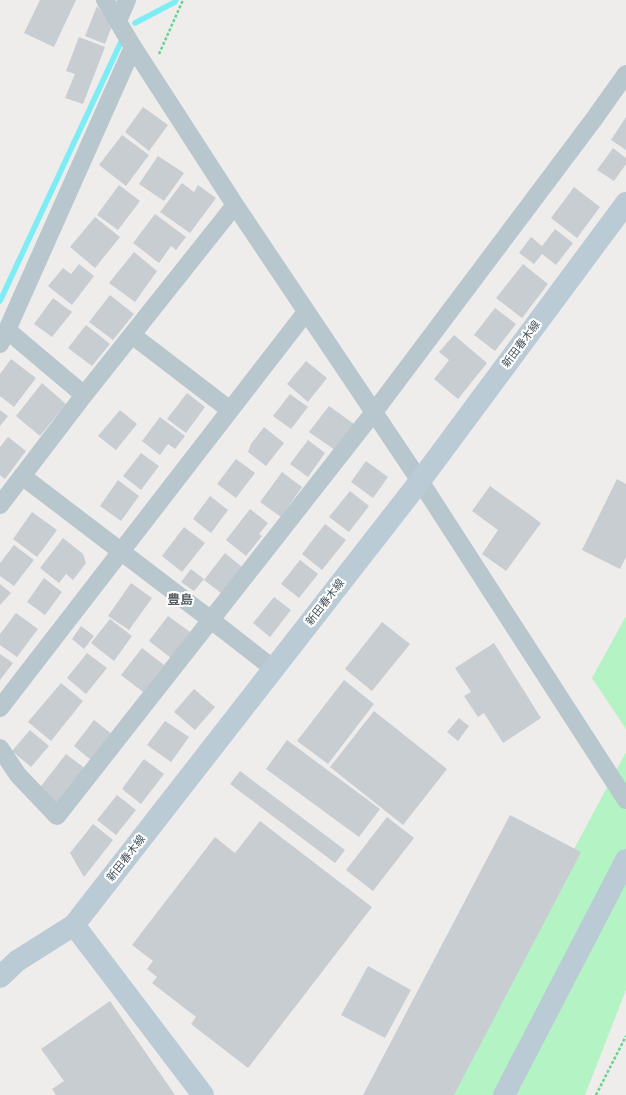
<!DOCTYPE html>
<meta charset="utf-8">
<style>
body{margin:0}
canvas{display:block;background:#efecec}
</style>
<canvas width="626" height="1095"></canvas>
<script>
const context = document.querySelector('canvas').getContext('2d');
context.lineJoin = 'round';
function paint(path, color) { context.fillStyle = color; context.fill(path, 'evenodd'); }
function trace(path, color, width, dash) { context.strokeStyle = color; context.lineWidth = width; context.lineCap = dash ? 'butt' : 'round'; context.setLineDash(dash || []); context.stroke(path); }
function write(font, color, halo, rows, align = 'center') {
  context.font = font + ' Barlow,"Noto Sans JP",sans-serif'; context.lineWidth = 4; context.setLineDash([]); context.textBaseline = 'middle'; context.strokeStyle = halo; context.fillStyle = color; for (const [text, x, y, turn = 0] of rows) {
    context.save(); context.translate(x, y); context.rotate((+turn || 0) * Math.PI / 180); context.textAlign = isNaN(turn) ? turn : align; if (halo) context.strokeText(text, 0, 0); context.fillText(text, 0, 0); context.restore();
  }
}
paint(new Path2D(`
 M 626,616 L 626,729 L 592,678 Z
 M 626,752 L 626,990 L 585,1095 L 442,1095 Z`), '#b4f3c4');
trace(new Path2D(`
 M 135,23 L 175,2 L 176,0
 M 0,301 L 121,42`), '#7cecf5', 5.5);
paint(new Path2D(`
 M 40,0 L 76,0 L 54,47 L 24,33 Z
 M 97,6 L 112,26 L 105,44 L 85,36 Z
 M 79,37 L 105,47 L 83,104 L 65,98 L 75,74 L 66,71 Z
 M 143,107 L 168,125 L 149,151 L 125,132 Z
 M 626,117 L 626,150 L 611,140 Z
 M 122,135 L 149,155 L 126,186 L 99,165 Z
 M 613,148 L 626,158 L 626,164 L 614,181 L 597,170 Z
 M 158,156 L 184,173 L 164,201 L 139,184 Z
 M 182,183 L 194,192 L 198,185 L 216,198 L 190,233 L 160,212 Z
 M 119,185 L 140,201 L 118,230 L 97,215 Z
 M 574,187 L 600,207 L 577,238 L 551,218 Z
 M 155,214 L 186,237 L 176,250 L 171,246 L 159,263 L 133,243 Z
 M 95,217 L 120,237 L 95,268 L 70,247 Z
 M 555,229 L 573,243 L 556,265 L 542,254 L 534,264 L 519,253 L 531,237 L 542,246 Z
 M 134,252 L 157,271 L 135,302 L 109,283 Z
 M 79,264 L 94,276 L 72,305 L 48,286 L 63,268 L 71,274 Z
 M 523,264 L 548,284 L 522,318 L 496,298 Z
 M 110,295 L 134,314 L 113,340 L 89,322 Z
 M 53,298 L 72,312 L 52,337 L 34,324 Z
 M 495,308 L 516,324 L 495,351 L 474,335 Z
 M 86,325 L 110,344 L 92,366 L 68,348 Z
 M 454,335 L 487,363 L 458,399 L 434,379 L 449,360 L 439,352 Z
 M 11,359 L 36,378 L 14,407 L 0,396 L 0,374 Z
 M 306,361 L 327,378 L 308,402 L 287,384 Z
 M 42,383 L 66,404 L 40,436 L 16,416 Z
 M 187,393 L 205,407 L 186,433 L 167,419 Z
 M 290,394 L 308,407 L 291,429 L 273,416 Z
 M 329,406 L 354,424 L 335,450 L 309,432 Z
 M 0,410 L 8,416 L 0,426 Z
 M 120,410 L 137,424 L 116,450 L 98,436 Z
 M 160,417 L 185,436 L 175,449 L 168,444 L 160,455 L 142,441 Z
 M 264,427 L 284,443 L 266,466 L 248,452 L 251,444 Z
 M 8,437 L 26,451 L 5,479 L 0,475 L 0,447 Z
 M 308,440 L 325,453 L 308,477 L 290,464 Z
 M 141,453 L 159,466 L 141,490 L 123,476 Z
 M 236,459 L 255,473 L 236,498 L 217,484 Z
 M 366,461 L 388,477 L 373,498 L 351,482 Z
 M 282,472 L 302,487 L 281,517 L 260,502 Z
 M 617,479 L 626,484 L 626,557 L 620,569 L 582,550 Z
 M 118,480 L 139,496 L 121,521 L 100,506 Z
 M 490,486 L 541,523 L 506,571 L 482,554 L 498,530 L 472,511 Z
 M 350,491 L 369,506 L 349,532 L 329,517 Z
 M 210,496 L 228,510 L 211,533 L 193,519 Z
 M 250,509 L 268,523 L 259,534 L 262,536 L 246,556 L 226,540 Z
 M 32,512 L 57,530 L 37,557 L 13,539 Z
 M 325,524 L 346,540 L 322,570 L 302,554 Z
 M 184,527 L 205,543 L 182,572 L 162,556 Z
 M 63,538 L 83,554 L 86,563 L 73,580 L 66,574 L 59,583 L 40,568 Z
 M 14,545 L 34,560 L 14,586 L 0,576 L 0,563 Z
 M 225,553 L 242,567 L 221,593 L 204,580 Z
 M 300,560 L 318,574 L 299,598 L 281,584 Z
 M 191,569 L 204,579 L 194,591 L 181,582 Z
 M 44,578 L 62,592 L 45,615 L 27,602 Z
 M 131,583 L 152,598 L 129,630 L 108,616 Z
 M 0,584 L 11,593 L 0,605 Z
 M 274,597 L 291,610 L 270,637 L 253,623 Z
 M 16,613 L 38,629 L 17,657 L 0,645 L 0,634 Z
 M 168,616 L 190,632 L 171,658 L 149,641 Z
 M 110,619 L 132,636 L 114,661 L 91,643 Z
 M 382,622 L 410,644 L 372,691 L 345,669 Z
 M 81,626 L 94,636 L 84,649 L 72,639 Z
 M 494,643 L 541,718 L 503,743 L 484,713 L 478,717 L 464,696 L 471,692 L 455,668 Z
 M 142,648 L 164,665 L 143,692 L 121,675 Z
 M 87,653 L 107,668 L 86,694 L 67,678 Z
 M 0,654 L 13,663 L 0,680 Z
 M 344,680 L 374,704 L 328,764 L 297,741 Z
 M 61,683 L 83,701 L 51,741 L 28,722 Z
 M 194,689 L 215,707 L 195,730 L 174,712 Z
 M 374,711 L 447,769 L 403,825 L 330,767 Z
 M 459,718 L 469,726 L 458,741 L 447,732 Z
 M 94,720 L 113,735 L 92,761 L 74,746 Z
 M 165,721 L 189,737 L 171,762 L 147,745 Z
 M 30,730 L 49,746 L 31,767 L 12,751 Z
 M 287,740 L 380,809 L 359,837 L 266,769 Z
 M 66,754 L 86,769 L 58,805 L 38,790 Z
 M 144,759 L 164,774 L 141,804 L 122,789 Z
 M 240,771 L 345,850 L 335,863 L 230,784 Z
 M 117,795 L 136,810 L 116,835 L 97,820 Z
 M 510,815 L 581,852 L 454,1095 L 363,1095 Z
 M 387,817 L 414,838 L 373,891 L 346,870 Z
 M 260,821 L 372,907 L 248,1068 L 191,1024 L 196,1017 L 152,983 L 157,977 L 147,969 L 153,961 L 132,945 L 215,837 L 235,853 Z
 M 93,824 L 113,840 L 84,877 L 70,853 Z
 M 368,966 L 411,990 L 385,1038 L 341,1015 Z
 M 110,1001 L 175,1095 L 56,1095 L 52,1089 L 64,1081 L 41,1049 Z`), '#c8cdd2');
trace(new Path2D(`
 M 159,54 L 183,0
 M 596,1095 L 626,1036`), '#69d490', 2.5, [3, 2]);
trace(new Path2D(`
 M 105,0 L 133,47 L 235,205 L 420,481 L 626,800
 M 118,21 L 127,0
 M 7,330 L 84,395
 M 132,335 L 230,410
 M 0,344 L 7,330 L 133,47
 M 22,476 L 211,620 L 274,669
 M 0,505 L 84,395 L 235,205
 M 0,708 L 306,312
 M 0,748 L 18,775 L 57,816 L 374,412 L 594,119 L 626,74`), '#b8c7ce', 18);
trace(new Path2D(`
 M 74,925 L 203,1095
 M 0,977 L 17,961 L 74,925 L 420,481 L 626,203
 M 504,1095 L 626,860`), '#bacbd6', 22);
write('11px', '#43535b', '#fff', [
 ["新田春木線",521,344,-53],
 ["新田春木線",325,602,-52],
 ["新田春木線",126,858,-52]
]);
write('bold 13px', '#585e62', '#fff', [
 ["豊島",180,600]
]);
</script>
